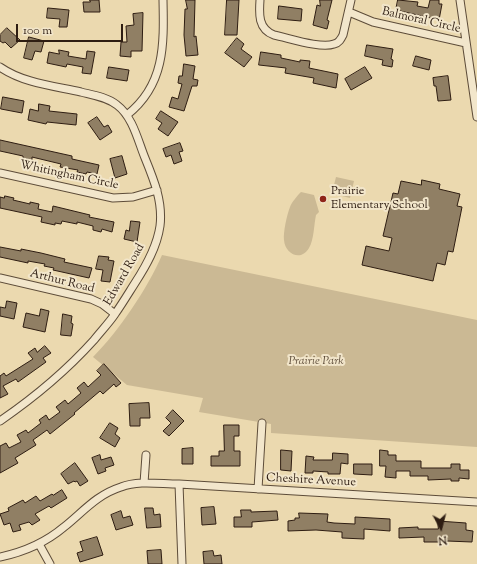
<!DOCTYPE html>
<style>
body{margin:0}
#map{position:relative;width:477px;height:564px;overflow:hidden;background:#ebd9af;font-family:"Sorts Mill Goudy",serif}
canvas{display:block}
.north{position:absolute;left:421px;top:508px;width:40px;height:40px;-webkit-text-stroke:3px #f2e6cb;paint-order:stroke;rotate:173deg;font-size:11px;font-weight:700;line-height:16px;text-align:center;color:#2e1d12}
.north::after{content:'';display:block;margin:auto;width:14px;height:18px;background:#2e1d12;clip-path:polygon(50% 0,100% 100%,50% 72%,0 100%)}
.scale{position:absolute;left:16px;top:24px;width:107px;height:18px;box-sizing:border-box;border:2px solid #2e1d12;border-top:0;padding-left:5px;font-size:12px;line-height:14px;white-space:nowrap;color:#2e1d12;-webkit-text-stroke:3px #f2e6cb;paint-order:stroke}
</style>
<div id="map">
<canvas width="477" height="564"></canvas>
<div class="north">N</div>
<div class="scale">100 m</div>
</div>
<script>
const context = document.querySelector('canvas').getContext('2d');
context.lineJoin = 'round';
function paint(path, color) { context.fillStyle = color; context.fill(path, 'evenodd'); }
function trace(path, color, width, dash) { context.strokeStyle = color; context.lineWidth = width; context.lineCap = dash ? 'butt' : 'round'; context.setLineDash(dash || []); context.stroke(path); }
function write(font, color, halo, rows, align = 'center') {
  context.font = font + ' "Sorts Mill Goudy",serif'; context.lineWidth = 4; context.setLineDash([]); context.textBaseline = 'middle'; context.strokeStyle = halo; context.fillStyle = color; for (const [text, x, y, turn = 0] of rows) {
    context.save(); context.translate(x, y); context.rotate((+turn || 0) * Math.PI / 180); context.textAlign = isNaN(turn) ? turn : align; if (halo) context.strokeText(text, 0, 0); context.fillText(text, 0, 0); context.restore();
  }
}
paint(new Path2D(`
 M 336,177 L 354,181 L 350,198 L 338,195 L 340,186 L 334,185 Z
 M 301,192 L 314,195 L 319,212 L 316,215 C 314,224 314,240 309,248 C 301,262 285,254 284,240 C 283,233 287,214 290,207 C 292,202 297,196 301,192 Z
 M 162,255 L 477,320 L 477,447 L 271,433 L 271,424 L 199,412 L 203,398 L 127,385 L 93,357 C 118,332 148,288 162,255 Z`), '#cbb994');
const building = new Path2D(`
 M 90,0 L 99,0 L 100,12 L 84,12 L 83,2 L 90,2 Z
 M 186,0 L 195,0 L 194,37 L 196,36 L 198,55 L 186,56 L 184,35 L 185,9 L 187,9 Z
 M 227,0 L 239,0 L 237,35 L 225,35 Z
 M 320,0 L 332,0 L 327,20 L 329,21 L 327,29 L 313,25 L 317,5 L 320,6 Z
 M 398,0 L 418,2 L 417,6 L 428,8 L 430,0 L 439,0 L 439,4 L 442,4 L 439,20 L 396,10 Z
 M 279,6 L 302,9 L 301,21 L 278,19 Z
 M 48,8 L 69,10 L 67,27 L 59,27 L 60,19 L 47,18 Z
 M 143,13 L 142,51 L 131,51 L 131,57 L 120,56 L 121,42 L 127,42 L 126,26 L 134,25 L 133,14 Z
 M 7,28 L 20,40 L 11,48 L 5,42 L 3,43 L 0,41 L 0,35 Z
 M 29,37 L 44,41 L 41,52 L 35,51 L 32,60 L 24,58 Z
 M 237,38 L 244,44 L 241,49 L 252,57 L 244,67 L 225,53 Z
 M 367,45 L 393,49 L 391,59 L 393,60 L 392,67 L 382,65 L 383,60 L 365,56 Z
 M 59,50 L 69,52 L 68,56 L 86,59 L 87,51 L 95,52 L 91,74 L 82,73 L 83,67 L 67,64 L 66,67 L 47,63 L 49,52 L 59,54 Z
 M 261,52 L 281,55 L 281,58 L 300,62 L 300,60 L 310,61 L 309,68 L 338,74 L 336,88 L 313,83 L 314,78 L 285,73 L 286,68 L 259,65 Z
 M 416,56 L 431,60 L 429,70 L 413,66 Z
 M 184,64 L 195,66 L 193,79 L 198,80 L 197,86 L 192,86 L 184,111 L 169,107 L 172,97 L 178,99 L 182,84 L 178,83 L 179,76 L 182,76 Z
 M 109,67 L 129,70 L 127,81 L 107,78 Z
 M 365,67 L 372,78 L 351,90 L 345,79 Z
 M 448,76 L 451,100 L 438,101 L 436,86 L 434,86 L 433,78 Z
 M 3,97 L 24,101 L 22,113 L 1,109 Z
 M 39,104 L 50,106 L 49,111 L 77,114 L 76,125 L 47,122 L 46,124 L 28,120 L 30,109 L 38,111 Z
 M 161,111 L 178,122 L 168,136 L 158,129 L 162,123 L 156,119 Z
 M 97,117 L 104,127 L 108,125 L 112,132 L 100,140 L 88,123 Z
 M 0,140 L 72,156 L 72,159 L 99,165 L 97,174 L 87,172 L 86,174 L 77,172 L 78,170 L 60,167 L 61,164 L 32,157 L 32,160 L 23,158 L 23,156 L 0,151 Z
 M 180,143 L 183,151 L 179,152 L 182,161 L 174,164 L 171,155 L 166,157 L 163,149 Z
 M 122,156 L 127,174 L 115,178 L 110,159 Z
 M 422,180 L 440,184 L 439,189 L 460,194 L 457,206 L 462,207 L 453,252 L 448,251 L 445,265 L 437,263 L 433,281 L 362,265 L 366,246 L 389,251 L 392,238 L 383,236 L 393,193 L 398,194 L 401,181 L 421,185 Z
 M 5,196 L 14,198 L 13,200 L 30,204 L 30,202 L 39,204 L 38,209 L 52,212 L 53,206 L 90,215 L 89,217 L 114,222 L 112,232 L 102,229 L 101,232 L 93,230 L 93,226 L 77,222 L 77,224 L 62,221 L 61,224 L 55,223 L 55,225 L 41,222 L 42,217 L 0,208 L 0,197 L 4,198 Z
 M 131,221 L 140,222 L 137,242 L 124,239 L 126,230 L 129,231 Z
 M 0,247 L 21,251 L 21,249 L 41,253 L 65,259 L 64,262 L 92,268 L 89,278 L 53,270 L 54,268 L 44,266 L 45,264 L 28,261 L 28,263 L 0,257 Z
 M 99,256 L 109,257 L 108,260 L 114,261 L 110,282 L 101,281 L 103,270 L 96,269 Z
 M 7,301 L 17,303 L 14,319 L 0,316 L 0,307 L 5,308 Z
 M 41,309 L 49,311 L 45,332 L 23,327 L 26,313 L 39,316 Z
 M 63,314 L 72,316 L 71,323 L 73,324 L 71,336 L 61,335 Z
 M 45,346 L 51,353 L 43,358 L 46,362 L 18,382 L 16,379 L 3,386 L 8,394 L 0,398 L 0,376 L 4,373 L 6,376 L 33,359 L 28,353 L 35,348 L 37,352 Z
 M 104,364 L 121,383 L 116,387 L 114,384 L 103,394 L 100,391 L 74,413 L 75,414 L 50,434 L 47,430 L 33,440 L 36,445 L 15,458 L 18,463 L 0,473 L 0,446 L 6,443 L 9,448 L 21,442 L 17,435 L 26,430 L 28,433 L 41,423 L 39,420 L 46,415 L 49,420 L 60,412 L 56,407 L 65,400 L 68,404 L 81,393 L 77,388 L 84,382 L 88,387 L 101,375 L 97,371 Z
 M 149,403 L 150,418 L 140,418 L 140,426 L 130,426 L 129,404 Z
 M 173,410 L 184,421 L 169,436 L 163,431 L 171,423 L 166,418 Z
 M 110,423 L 118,428 L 115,434 L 120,438 L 115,447 L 100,438 Z
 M 224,425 L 239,425 L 239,436 L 234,436 L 234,451 L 240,451 L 240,466 L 211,466 L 211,456 L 219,456 L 219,451 L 224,451 Z
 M 193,448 L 193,464 L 182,464 L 182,449 Z
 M 281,450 L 292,451 L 291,471 L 281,470 Z
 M 380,450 L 388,451 L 388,455 L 396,455 L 396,461 L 421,461 L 421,468 L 451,468 L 451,464 L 460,464 L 460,470 L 469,470 L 469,479 L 459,478 L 459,481 L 451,481 L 451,479 L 428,480 L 428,476 L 410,476 L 410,471 L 396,471 L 396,478 L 385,477 L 386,466 L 380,466 Z
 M 333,453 L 348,454 L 348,464 L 341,463 L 340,474 L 328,474 L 328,472 L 313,471 L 313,473 L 305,473 L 306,456 L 314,457 L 313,460 L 332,460 Z
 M 100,455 L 101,460 L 111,457 L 114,465 L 105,468 L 106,471 L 98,474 L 92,458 Z
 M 75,463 L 88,481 L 80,486 L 77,481 L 75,482 L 74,481 L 68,484 L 61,474 Z
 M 354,464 L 372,464 L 372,475 L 354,474 Z
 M 62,490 L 67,498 L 51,508 L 49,506 L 35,514 L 40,520 L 32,525 L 29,522 L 19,525 L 21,530 L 13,532 L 10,523 L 4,525 L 0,514 L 9,511 L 8,508 L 23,500 L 25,503 L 36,496 L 40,501 L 52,494 L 53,495 Z
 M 214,507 L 216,524 L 202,525 L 201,508 Z
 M 145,508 L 153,508 L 154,515 L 160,514 L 161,527 L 147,528 Z
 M 241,510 L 251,510 L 251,512 L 277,511 L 278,520 L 252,522 L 252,527 L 234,527 L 234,517 L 241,517 Z
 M 121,511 L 123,518 L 130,516 L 133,525 L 116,530 L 111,515 Z
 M 299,513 L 328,514 L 327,522 L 334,523 L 355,524 L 355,517 L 390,519 L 390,531 L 364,529 L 364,539 L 342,538 L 342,532 L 316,530 L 288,531 L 288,521 L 295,520 L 295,518 L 299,518 Z
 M 438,521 L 466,523 L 466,530 L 473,531 L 472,542 L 447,541 L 447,542 L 424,542 L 424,537 L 399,538 L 399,528 L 418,527 L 418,529 L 438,529 Z
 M 97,537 L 103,555 L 80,562 L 77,553 L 83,551 L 80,542 Z
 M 161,550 L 162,564 L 148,564 L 147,551 Z
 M 213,551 L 214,556 L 221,555 L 222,564 L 204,564 L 203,552 Z`);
paint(building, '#907f64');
trace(building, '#2e1d12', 1);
const minor = new Path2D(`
 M 260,0 C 259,14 258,29 274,35 C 289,38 321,49 334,44 C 339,43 341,39 343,35 L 351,0
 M 460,0 L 477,117
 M 349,12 L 373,22 L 466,43
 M 0,67 C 23,83 54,86 81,92 C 93,95 107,97 117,105 C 133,117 138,141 145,158 C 154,180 163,202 160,226 C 157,247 146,266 135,283 C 128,294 122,304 115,314 C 109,323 101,331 94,340 C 66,371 35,397 0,421
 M 127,115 C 165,85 164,45 163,0
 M 0,173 L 113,198 L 133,197 L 157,190
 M 0,278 L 91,299 L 102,304 L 115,314
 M 144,483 L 146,455
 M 179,484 L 182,564
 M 258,489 L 262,423
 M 39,544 L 50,564
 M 0,557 C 24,552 45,543 64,527 C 83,512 96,495 121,487 C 139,480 160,484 179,484 L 477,502`);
trace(minor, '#5d4c39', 9);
trace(minor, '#f2e6cb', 7);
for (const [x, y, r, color] of [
 [323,199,4,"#8f2418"]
]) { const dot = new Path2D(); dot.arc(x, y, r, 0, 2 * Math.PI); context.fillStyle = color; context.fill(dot); trace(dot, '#f2e6cb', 1.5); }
write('12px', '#2e1d12', '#f2e6cb', [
 ["Balmoral Circle",421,21,13],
 ["Whitingham Circle",69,176,12],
 ["Edward Road",125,275,-60],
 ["Arthur Road",62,282,14],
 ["Cheshire Avenue",311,481,3]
]);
write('12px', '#2e1d12', '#f2e6cb', [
 ["Prairie",331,192],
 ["Elementary School",331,206]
], 'left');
write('italic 12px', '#5d4c39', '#f2e6cb', [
 ["Prairie Park",316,362]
]);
</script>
